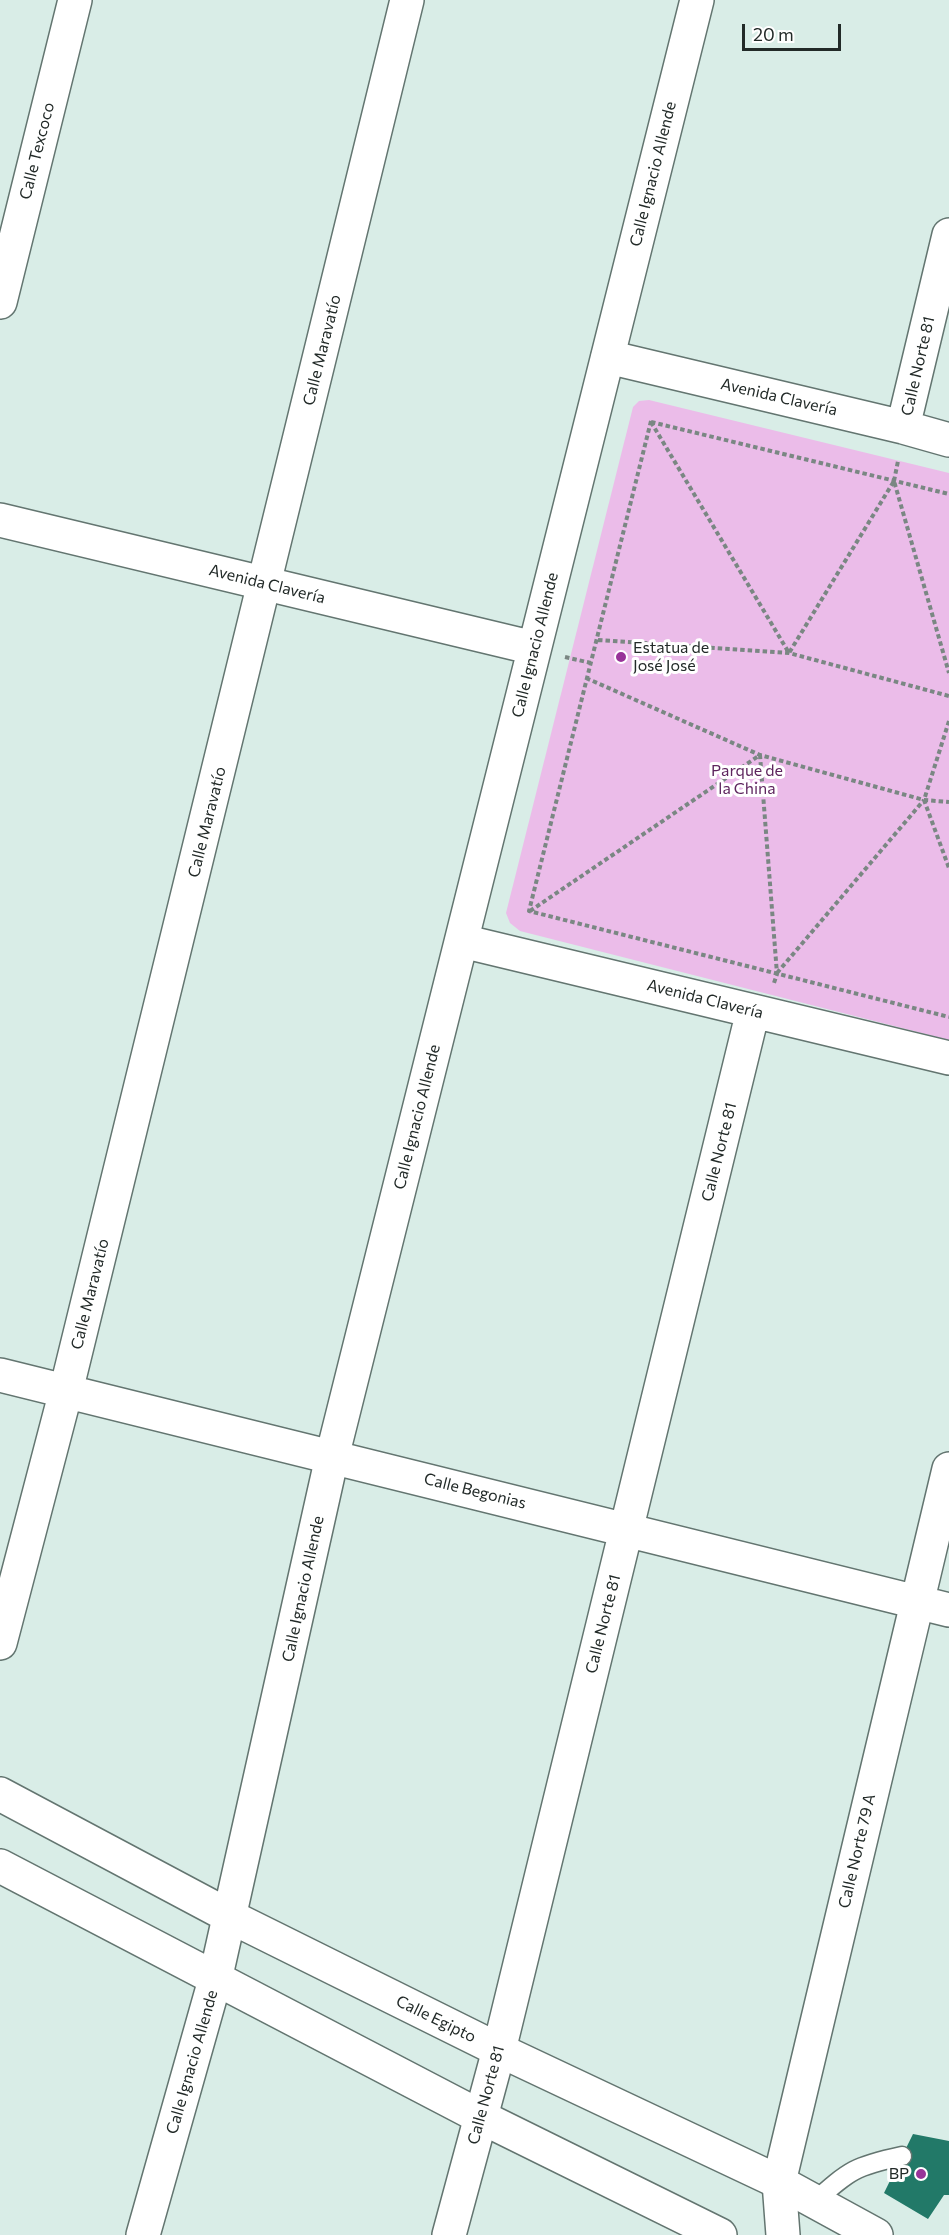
<!DOCTYPE html>
<meta charset="utf-8">
<style>
body{margin:0}
#map{position:relative;width:949px;height:2235px;overflow:hidden;background:#d9ede7;font-family:Commissioner,sans-serif}
canvas{display:block}
.scale{position:absolute;left:742px;top:24px;width:99px;height:27px;box-sizing:border-box;border:3px solid #222a28;border-top:0;padding-left:8px;font-size:18px;line-height:21px;white-space:nowrap;color:#222a28;-webkit-text-stroke:4px #fff;paint-order:stroke}
</style>
<div id="map">
<canvas width="949" height="2235"></canvas>
<div class="scale">20 m</div>
</div>
<script>
const context = document.querySelector('canvas').getContext('2d');
context.lineJoin = 'round';
function paint(path, color) { context.fillStyle = color; context.fill(path, 'evenodd'); }
function trace(path, color, width, dash) { context.strokeStyle = color; context.lineWidth = width; context.lineCap = dash ? 'butt' : 'round'; context.setLineDash(dash || []); context.stroke(path); }
function write(font, color, halo, rows, align = 'center') {
  context.font = font + ' Commissioner,sans-serif'; context.lineWidth = 6; context.setLineDash([]); context.textBaseline = 'middle'; context.strokeStyle = halo; context.fillStyle = color; for (const [text, x, y, turn = 0] of rows) {
    context.save(); context.translate(x, y); context.rotate((+turn || 0) * Math.PI / 180); context.textAlign = isNaN(turn) ? turn : align; if (halo) context.strokeText(text, 0, 0); context.fillText(text, 0, 0); context.restore();
  }
}
paint(new Path2D(`
 M 649,400 L 949,473 L 949,1040 L 520,931 L 510,923 L 506,913 L 633,407 L 639,401 Z`), '#ebbce9');
paint(new Path2D(`
 M 913,2134 L 949,2141 L 949,2195 L 944,2195 L 928,2219 L 884,2193 Z`), '#227968');
const service = new Path2D(`
 M 814,2202 C 850,2170 855,2166 902,2156`);
const minor = new Path2D(`
 M 0,302 L 75,0
 M 608,357 L 903,427 L 949,440
 M 903,427 L 949,235
 M 462,941 L 949,1058
 M 0,1375 L 949,1610
 M 0,1643 L 66,1391 L 407,0
 M 143,2235 L 215,1980
 M 449,2235 L 499,2050 L 753,1011
 M 783,2235 L 779,2182 L 949,1469`);
const tertiary = new Path2D(`
 M 0,520 L 534,648
 M 0,1794 L 231,1917 L 499,2050 L 779,2182 L 876,2235
 M 0,1866 L 481,2117 L 720,2235
 M 215,1980 L 332,1457 L 697,0`);
trace(service, '#637570', 21);
trace(minor, '#637570', 36);
trace(tertiary, '#637570', 36);
trace(new Path2D(`
 M 651,421 L 529,911 L 949,1017
 M 651,422 L 789,653 L 894,481 L 949,673
 M 651,422 L 949,494
 M 894,481 L 898,461
 M 598,640 L 789,653 L 949,696
 M 565,657 L 591,663
 M 586,678 L 760,755 L 924,800 L 949,802
 M 949,721 L 924,800 L 949,868
 M 530,911 L 760,755 L 777,974 L 774,983
 M 777,973 L 924,800`), '#7a8783', 4, [4.5, 3]);
trace(service, '#fff', 18);
trace(minor, '#fff', 33);
trace(tertiary, '#fff', 33);
for (const [x, y, r, color] of [
 [621,657,6,"#983399"],
 [921,2174,6,"#983399"]
]) { const dot = new Path2D(); dot.arc(x, y, r, 0, 2 * Math.PI); context.fillStyle = color; context.fill(dot); trace(dot, '#fff', 2); }
write('16px', '#222a28', '#fff', [
 ["Calle Texcoco",37,151,-76],
 ["Calle Ignacio Allende",653,174,-76],
 ["Calle Maravatío",322,350,-76],
 ["Calle Norte 81",918,366,-77],
 ["Avenida Clavería",779,397,13],
 ["Avenida Clavería",267,584,14],
 ["Calle Ignacio Allende",535,645,-76],
 ["Calle Maravatío",207,822,-76],
 ["Avenida Clavería",705,999,14],
 ["Calle Ignacio Allende",417,1117,-76],
 ["Calle Norte 81",719,1152,-76],
 ["Calle Maravatío",90,1294,-76],
 ["Calle Begonias",475,1491,14],
 ["Calle Ignacio Allende",303,1589,-78],
 ["Calle Norte 81",603,1624,-76],
 ["Calle Norte 79 A",857,1851,-77],
 ["Calle Egipto",436,2019,26],
 ["Calle Ignacio Allende",192,2062,-74],
 ["Calle Norte 81",486,2095,-75]
]);
write('16px', '#222a28', '#fff', [
 ["Estatua de",633,648],
 ["José José",633,666],
 ["BP",909,2174,"right"]
], 'left');
write('16px', '#5e255e', '#fff', [
 ["Parque de",747,771],
 ["la China",747,789]
]);
</script>
